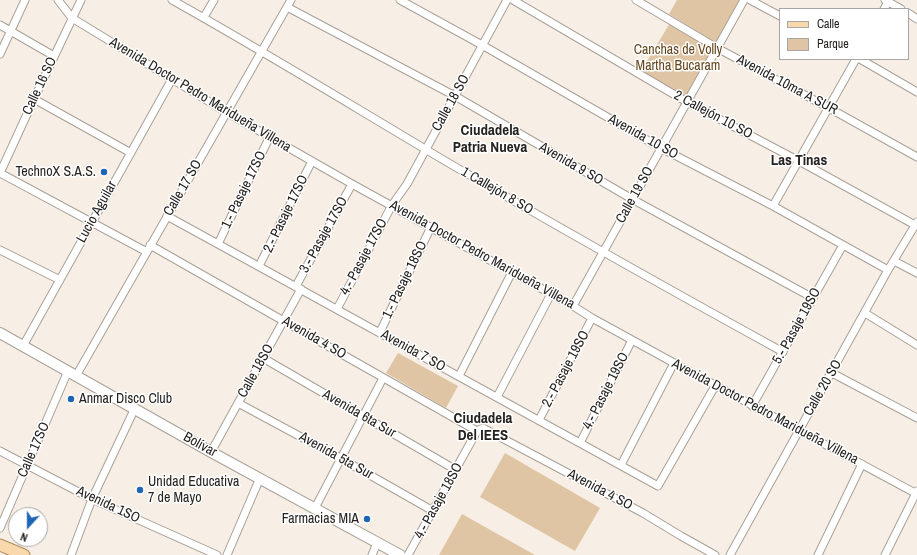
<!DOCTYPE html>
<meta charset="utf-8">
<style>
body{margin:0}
#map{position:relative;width:917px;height:555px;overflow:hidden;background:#f7efe6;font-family:"Archivo Narrow",sans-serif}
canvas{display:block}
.legend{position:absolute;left:779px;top:8px;width:130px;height:52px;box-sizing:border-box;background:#fff;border:1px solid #a8a7a5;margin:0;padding:5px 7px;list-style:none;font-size:12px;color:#25221f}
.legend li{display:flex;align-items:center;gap:8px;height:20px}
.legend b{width:20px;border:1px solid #a8a7a5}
.north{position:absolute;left:8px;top:507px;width:40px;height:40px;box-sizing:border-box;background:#fff;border:1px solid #a8a7a5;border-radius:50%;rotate:201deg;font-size:11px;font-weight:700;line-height:16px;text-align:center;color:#25221f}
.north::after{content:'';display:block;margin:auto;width:14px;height:18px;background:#1f65b5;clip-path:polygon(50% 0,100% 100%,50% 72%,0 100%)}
</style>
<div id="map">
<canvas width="917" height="555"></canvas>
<ul class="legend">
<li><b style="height:5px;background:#f9d9ac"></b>Calle</li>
<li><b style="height:11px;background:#dfc5a3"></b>Parque</li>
</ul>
<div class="north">N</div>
</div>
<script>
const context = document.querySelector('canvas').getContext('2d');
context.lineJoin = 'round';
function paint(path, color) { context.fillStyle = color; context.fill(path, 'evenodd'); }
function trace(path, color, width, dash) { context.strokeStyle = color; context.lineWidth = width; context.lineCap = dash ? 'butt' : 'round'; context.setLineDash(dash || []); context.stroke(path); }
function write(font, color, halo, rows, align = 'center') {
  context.font = font + ' "Archivo Narrow",sans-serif'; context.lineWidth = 3; context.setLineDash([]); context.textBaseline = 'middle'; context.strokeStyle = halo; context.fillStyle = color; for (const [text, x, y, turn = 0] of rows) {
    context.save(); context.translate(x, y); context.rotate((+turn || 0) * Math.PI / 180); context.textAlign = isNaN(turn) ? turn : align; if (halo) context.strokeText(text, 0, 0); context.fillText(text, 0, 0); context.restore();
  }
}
paint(new Path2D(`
 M 677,0 L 739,0 L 716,43 L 669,14 Z
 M 670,23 L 712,49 L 686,96 L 641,71 Z
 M 398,353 L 458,386 L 446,408 L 386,373 Z
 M 505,453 L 600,508 L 575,551 L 480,497 Z
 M 462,514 L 535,555 L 439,555 Z`), '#dfc5a3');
const street = new Path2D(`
 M 58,0 L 72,18 L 226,112 L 352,184 L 573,306 L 592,318 L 674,363 L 917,494
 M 172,0 C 258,48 341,99 425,149 C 543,219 663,286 783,352
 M 400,0 L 482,45 L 661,148 L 773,206 L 888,270
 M 513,0 L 687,102 L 799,161 L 915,225
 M 636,0 L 717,48 L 829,108 L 917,157
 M 750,0 L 780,16
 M 885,0 L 901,9
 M 287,7 L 455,96 L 632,199 L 813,298
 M 884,9 L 888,2
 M 908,13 L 917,19
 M 204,17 L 214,0
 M 0,25 L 54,56
 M 0,54 L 25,0
 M 860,59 L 917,92
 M 34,99 L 131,153
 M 0,173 L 34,99 L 81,0
 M 0,173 L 147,252
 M 773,206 L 856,59
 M 167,216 L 658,486 L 715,386
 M 218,244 L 270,136
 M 150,245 L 477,431
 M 0,250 L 60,280
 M 894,261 L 917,273
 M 259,266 L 312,161
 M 296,286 L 352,184
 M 573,306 L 744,0
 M 337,309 L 392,205 L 407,184 L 507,0
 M 865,313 L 917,345
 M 380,332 L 431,227
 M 23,346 L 172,79
 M 263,358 L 456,470
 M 832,373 L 917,418
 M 76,376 L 291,0
 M 459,376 L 512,272
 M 497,397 L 551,294
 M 238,403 L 340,458 L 433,511
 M 752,406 L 843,245
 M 539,420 L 592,318
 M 580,443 L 632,340
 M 0,451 L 92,499 L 217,555
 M 211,452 L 301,289
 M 621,465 L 674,363
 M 315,508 L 383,378
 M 0,528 L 68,371
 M 71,555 L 92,499 L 135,408
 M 227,555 L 260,478
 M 372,555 L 377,543
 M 408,555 L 477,431 L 483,428 L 643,513 L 681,536 L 715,555
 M 730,555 L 888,270 L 917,222
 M 818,555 L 862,464
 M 885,555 L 917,491`);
const secondary = new Path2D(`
 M 0,333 L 211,452 L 400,555`);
const primary = new Path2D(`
 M 0,545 L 24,555`);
trace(street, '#a7a097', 9);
trace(secondary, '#a7a097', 12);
trace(primary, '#ac8957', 13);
trace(street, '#fff', 7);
trace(secondary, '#fff', 10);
trace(primary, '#f9d9ac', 11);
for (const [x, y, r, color] of [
 [104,172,4,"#1f65b5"],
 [71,399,4,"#1f65b5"],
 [140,490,4,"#1f65b5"],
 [367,519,4,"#1f65b5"]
]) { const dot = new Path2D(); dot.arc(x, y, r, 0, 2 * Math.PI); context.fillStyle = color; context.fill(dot); trace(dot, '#fff', 1.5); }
write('14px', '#64471d', '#fff', [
 ["Canchas de Volly",678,50],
 ["Martha Bucaram",678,66]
]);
write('14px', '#25221f', '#fff', [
 ["Avenida 10ma A SUR",787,85,28],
 ["Calle 16 SO",40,86,-65],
 ["Avenida Doctor Pedro Maridueña Villena",200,95,31],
 ["Calle 18 SO",451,103,-61],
 ["2 Callejón 10 SO",713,115,28],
 ["Avenida 10 SO",643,137,29],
 ["Avenida 9 SO",571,164,30],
 ["Calle 17 SO",183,188,-60],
 ["1.- Pasaje 17SO",244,190,-64],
 ["1 Callejón 8 SO",497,191,30],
 ["Calle 19 SO",635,195,-61],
 ["Lucio Aguilar",97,212,-61],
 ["2.- Pasaje 17SO",286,214,-64],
 ["3.- Pasaje 17SO",324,235,-61],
 ["Avenida Doctor Pedro Maridueña Villena",482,255,29],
 ["4.- Pasaje 17SO",364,257,-62],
 ["1.- Pasaje 18SO",405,280,-64],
 ["5.- Pasaje 19SO",797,326,-61],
 ["Avenida 4 SO",314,338,30],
 ["Avenida 7 SO",413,351,29],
 ["2.- Pasaje 19SO",566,369,-62],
 ["Calle 18SO",256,371,-61],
 ["Calle 20 SO",823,388,-60],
 ["4.- Pasaje 19SO",606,391,-63],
 ["Avenida Doctor Pedro Maridueña Villena",765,412,28],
 ["Avenida 6ta Sur",359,414,30],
 ["Bolívar",200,445,29],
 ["Calle 17SO",34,450,-66],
 ["Avenida 5ta Sur",336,456,29],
 ["Avenida 4 SO",600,490,28],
 ["4.- Pasaje 18SO",439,501,-61],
 ["Avenida 1SO",108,505,25]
]);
write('14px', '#25221f', '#fff', [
 ["TechnoX S.A.S.",96,172],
 ["Anmar Disco Club",79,399,"left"],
 ["Unidad Educativa",148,482,"left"],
 ["7 de Mayo",148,498,"left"],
 ["Farmacias MIA",359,519]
], 'right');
write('bold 15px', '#25221f', '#fff', [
 ["Ciudadela",490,131],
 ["Patria Nueva",490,148],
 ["Las Tinas",799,161],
 ["Ciudadela",483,419],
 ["Del IEES",483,436]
]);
</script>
